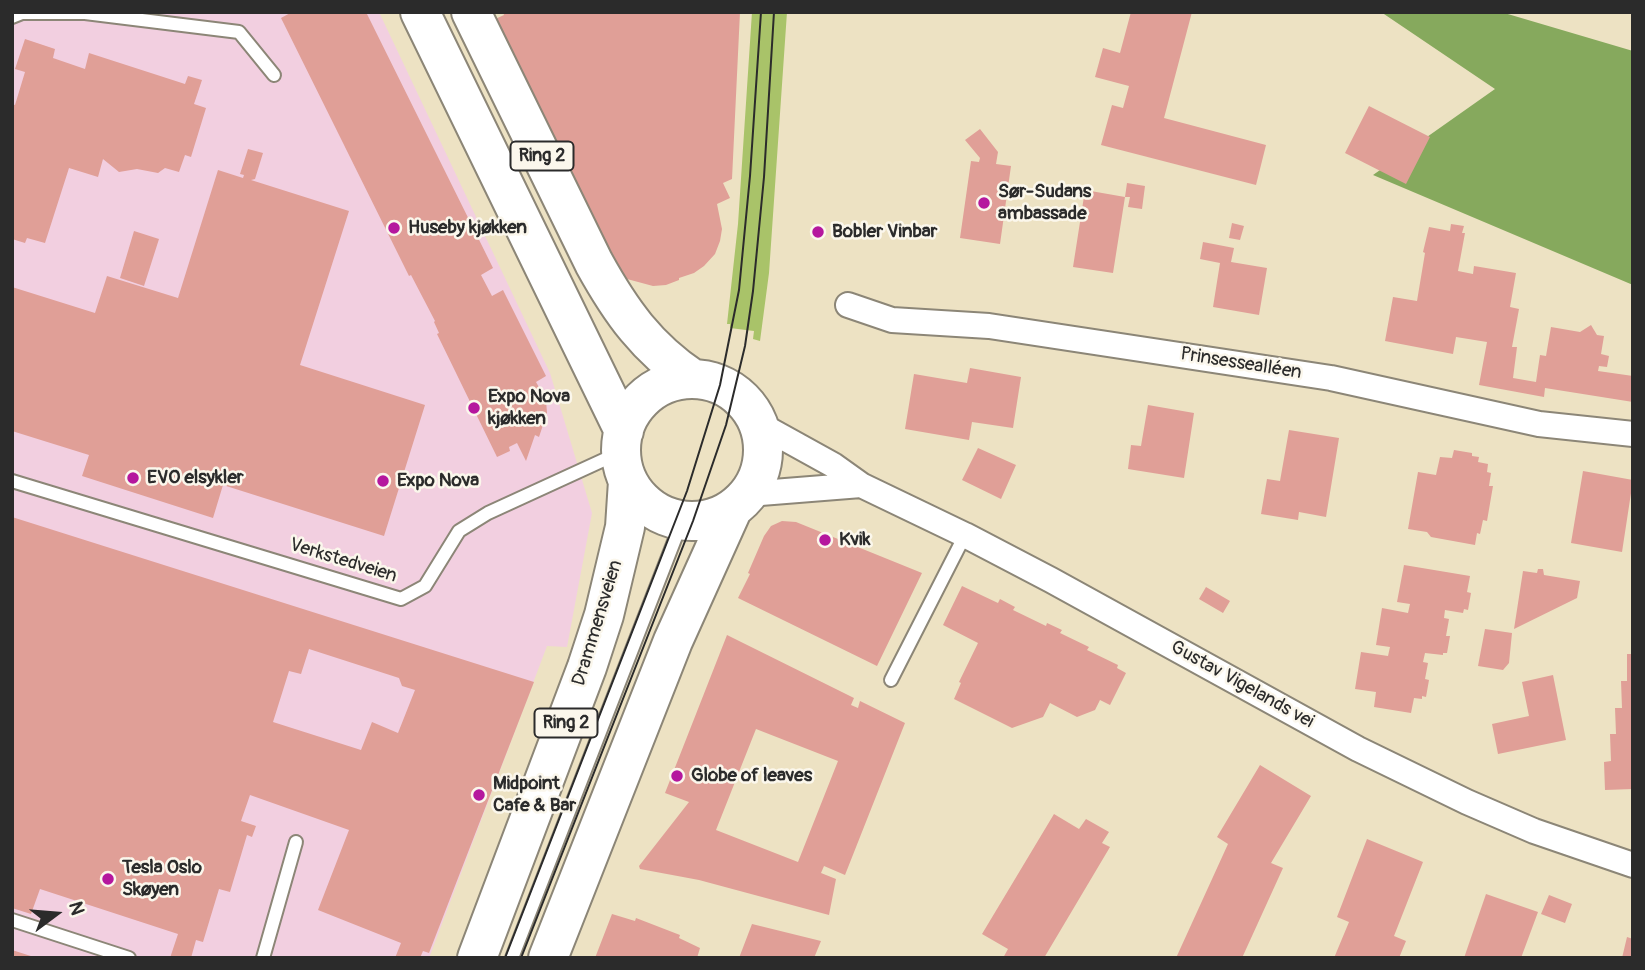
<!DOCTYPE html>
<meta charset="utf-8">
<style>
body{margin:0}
#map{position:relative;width:1645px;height:970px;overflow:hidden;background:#ede2c3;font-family:Pangolin,sans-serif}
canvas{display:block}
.frame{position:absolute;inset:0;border:14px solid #2b2b2b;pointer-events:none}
.north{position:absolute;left:21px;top:879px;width:70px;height:70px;-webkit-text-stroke:5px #fbf7ec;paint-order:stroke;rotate:74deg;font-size:19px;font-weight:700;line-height:28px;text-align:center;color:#2b2b2b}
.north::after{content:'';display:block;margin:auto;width:24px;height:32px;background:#2b2b2b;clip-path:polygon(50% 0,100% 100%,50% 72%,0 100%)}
</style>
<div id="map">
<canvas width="1645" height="970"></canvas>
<div class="frame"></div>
<div class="north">N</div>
</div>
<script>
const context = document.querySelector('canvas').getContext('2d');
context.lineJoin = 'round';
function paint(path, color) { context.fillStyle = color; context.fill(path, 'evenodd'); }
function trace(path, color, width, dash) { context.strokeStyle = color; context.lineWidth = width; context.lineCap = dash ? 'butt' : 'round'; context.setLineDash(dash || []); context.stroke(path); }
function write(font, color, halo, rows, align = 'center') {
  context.font = font + ' Pangolin,sans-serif'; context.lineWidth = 5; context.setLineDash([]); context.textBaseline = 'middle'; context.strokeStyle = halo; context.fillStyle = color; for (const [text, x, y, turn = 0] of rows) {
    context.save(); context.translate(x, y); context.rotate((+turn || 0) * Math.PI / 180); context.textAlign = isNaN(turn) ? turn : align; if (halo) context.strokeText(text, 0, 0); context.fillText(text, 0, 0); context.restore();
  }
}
paint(new Path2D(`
 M 12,12 L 379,12 L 550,373 L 592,513 L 567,647 L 547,646 L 429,958 L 12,958 Z`), '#f2cfe0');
paint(new Path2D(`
 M 752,12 L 787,12 L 769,273 L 760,341 L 753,339 L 754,331 L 730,328 L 730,324 L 727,324 L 738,224 Z`), '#a9c369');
paint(new Path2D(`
 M 1381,12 L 1501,12 L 1633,51 L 1633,285 L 1373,175 L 1495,89 Z`), '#86a95d');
paint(new Path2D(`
 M 292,12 L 366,12 L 493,268 L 481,275 L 492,296 L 503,290 L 546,376 L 536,382 L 546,400 L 547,413 L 539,437 L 535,435 L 526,461 L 517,443 L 509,447 L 510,451 L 497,457 L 437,334 L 439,333 L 434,322 L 435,321 L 411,275 L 409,276 L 281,18 Z
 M 503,12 L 740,12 L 732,179 L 723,183 L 730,198 L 717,204 L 722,229 L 720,241 L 715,254 L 704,266 L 694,273 L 679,278 L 679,280 L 666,285 L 653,286 L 627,279 L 616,269 L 493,20 L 504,15 Z
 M 1131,12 L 1192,12 L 1164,118 L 1266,145 L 1256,185 L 1101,145 L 1112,105 L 1123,108 L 1129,86 L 1095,77 L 1103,48 L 1120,53 Z
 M 25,39 L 55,49 L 53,58 L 85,69 L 89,53 L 185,84 L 188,76 L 202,80 L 194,104 L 206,108 L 191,157 L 185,155 L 179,172 L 165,168 L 158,173 L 137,169 L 119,172 L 103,159 L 98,177 L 69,168 L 45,243 L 27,238 L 25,243 L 12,239 L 12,104 L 15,105 L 25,72 L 15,69 Z
 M 1369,106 L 1430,137 L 1406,184 L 1345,153 Z
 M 980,129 L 998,152 L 996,164 L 1011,166 L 1000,244 L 960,238 L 971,161 L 979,162 L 980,158 L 965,140 Z
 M 248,149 L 263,153 L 255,179 L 251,180 L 349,211 L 300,365 L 425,405 L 384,536 L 223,485 L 213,518 L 82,476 L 89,455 L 12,431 L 12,287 L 95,313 L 107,276 L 178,298 L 218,170 L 243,178 L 244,175 L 240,174 Z
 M 1127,183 L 1145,186 L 1142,209 L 1128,207 L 1130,197 L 1125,197 Z
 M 1085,190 L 1125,197 L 1113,273 L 1073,267 Z
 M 1232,223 L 1244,226 L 1240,240 L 1229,238 Z
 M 1451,224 L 1464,226 L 1462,233 L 1465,233 L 1458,271 L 1473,274 L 1474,266 L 1516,273 L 1510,307 L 1519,309 L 1512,347 L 1517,347 L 1513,378 L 1536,382 L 1540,355 L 1546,356 L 1551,327 L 1580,332 L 1591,325 L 1597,335 L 1604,336 L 1601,354 L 1609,356 L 1607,367 L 1599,366 L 1598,371 L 1633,376 L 1633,402 L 1545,388 L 1544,397 L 1479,385 L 1487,342 L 1456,337 L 1453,354 L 1385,341 L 1393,297 L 1417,301 L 1425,253 L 1423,252 L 1429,227 L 1450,231 Z
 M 134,231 L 159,239 L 144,286 L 120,278 Z
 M 1203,242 L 1234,248 L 1231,262 L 1267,268 L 1259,315 L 1213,307 L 1220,263 L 1200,259 Z
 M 970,368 L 1021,377 L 1013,428 L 972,422 L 969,440 L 905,429 L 914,374 L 967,383 Z
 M 1148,405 L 1194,413 L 1184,478 L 1128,469 L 1131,445 L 1141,446 Z
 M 1289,430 L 1339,438 L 1326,517 L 1299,512 L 1298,520 L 1261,514 L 1267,479 L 1280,481 Z
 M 978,448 L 1016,465 L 1001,499 L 962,480 Z
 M 1454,450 L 1472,453 L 1472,456 L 1479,457 L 1478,462 L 1488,464 L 1487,472 L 1491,473 L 1489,486 L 1493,486 L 1487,521 L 1483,520 L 1480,534 L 1477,533 L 1475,545 L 1431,537 L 1427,532 L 1408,529 L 1418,472 L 1436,475 L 1440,457 L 1452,458 Z
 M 1583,471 L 1633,480 L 1622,552 L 1571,543 Z
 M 12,517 L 534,682 L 429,953 L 423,951 L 420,958 L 395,958 L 401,943 L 318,910 L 349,830 L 250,795 L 241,821 L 256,826 L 252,837 L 247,835 L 230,892 L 219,889 L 203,942 L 196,940 L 191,958 L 170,958 L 178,934 L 40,889 L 31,914 L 12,908 ZM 309,649 L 399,678 L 402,686 L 415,690 L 398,733 L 372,722 L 361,750 L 273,722 L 289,671 L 301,674 Z
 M 782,521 L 796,522 L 922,573 L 877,666 L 738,598 L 750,574 L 748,573 L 764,536 L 771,526 Z
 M 1404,565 L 1470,576 L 1467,592 L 1471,593 L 1468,610 L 1464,609 L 1463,613 L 1445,610 L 1444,618 L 1449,619 L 1446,636 L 1450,636 L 1447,653 L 1443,653 L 1443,655 L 1425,653 L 1423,662 L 1428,663 L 1425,679 L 1429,680 L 1426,697 L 1422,696 L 1422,699 L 1414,698 L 1411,713 L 1374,707 L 1376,692 L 1355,689 L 1361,652 L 1388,656 L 1390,647 L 1376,645 L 1382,608 L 1408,613 L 1410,604 L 1397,602 Z
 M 1538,569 L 1543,569 L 1544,575 L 1580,581 L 1577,598 L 1514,629 L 1523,571 L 1537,573 Z
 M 962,586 L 998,603 L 1000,599 L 1015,607 L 1013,610 L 1046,626 L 1047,623 L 1062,630 L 1060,633 L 1089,647 L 1087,650 L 1118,665 L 1117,668 L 1126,673 L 1110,705 L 1100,700 L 1095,710 L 1077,717 L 1050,703 L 1043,717 L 1012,728 L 954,699 L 961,683 L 959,682 L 978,643 L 943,625 Z
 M 1206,587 L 1230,601 L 1223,613 L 1199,599 Z
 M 1485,629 L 1512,633 L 1509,663 L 1503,670 L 1478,666 Z
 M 727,635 L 854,698 L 851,705 L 858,708 L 860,701 L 905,723 L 845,875 L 824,866 L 821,873 L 836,879 L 829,915 L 699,880 L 640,869 L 639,866 L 689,802 L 665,793 ZM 756,729 L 838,761 L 798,862 L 716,830 Z
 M 1627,654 L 1633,654 L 1633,789 L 1605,790 L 1604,762 L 1611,761 L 1610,734 L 1616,734 L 1615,708 L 1622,708 L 1621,681 L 1627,681 Z
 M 1553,675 L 1566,740 L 1498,754 L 1492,724 L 1529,716 L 1522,682 Z
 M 1260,765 L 1311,796 L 1271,863 L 1283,868 L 1242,958 L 1176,958 L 1228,844 L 1217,837 Z
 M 1054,814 L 1079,829 L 1086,819 L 1109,832 L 1102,843 L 1110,847 L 1044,958 L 1003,958 L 1008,949 L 982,934 Z
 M 1367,839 L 1423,862 L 1394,936 L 1406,941 L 1399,958 L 1334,958 L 1349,922 L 1337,917 Z
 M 1486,894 L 1538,912 L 1521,958 L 1464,958 Z
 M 1549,895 L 1572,904 L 1565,923 L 1541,914 Z
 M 612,914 L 635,921 L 636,918 L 680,935 L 679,938 L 700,948 L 697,958 L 595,958 Z
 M 752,924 L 821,941 L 814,958 L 739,958 Z
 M 1627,937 L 1633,939 L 1633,958 L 1622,958 Z
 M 12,950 L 34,957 L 34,958 L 12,958 Z`), '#e09f97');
const lane = new Path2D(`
 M 12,17 L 22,13 L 85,13 L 239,32 L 274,75
 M 12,481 L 401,599 L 425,586 L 459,531 L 488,513 L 621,452
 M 891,680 L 965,535
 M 12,920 L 129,958
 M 263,958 L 296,842
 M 512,958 L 682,521`);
const street = new Path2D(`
 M 848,305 L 892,320 L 989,326 L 1331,378 L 1539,424 L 1633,434
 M 757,423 L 833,465 L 861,485 L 965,535 L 1051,580 L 1358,749 L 1467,802 L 1534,831 L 1633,865
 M 748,494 L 861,485`);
const primary = new Path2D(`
 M 420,12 L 624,431
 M 471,12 L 594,263 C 621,312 647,348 693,379
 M621 450a71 71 0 1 1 142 0a71 71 0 1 1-142 0Z
 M 477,958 L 587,667 L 604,615 L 625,527 L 628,481
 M 548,958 L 673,641 L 733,508`);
trace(lane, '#8c8677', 16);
trace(street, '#8c8677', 28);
trace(primary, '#8c8677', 42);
trace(lane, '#fff', 12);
trace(street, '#fff', 24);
trace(primary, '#fff', 38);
trace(new Path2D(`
 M 505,958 L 687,491 L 720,385 L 739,290 L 750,176 L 761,12
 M 521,958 L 693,521 L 726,425 L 745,346 L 753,291 L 764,177 L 774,12`), '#2b2b2b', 2);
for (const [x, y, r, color] of [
 [984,203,7,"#b5179e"],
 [394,228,7,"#b5179e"],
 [818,232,7,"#b5179e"],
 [474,408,7,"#b5179e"],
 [133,478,7,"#b5179e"],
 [383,481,7,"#b5179e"],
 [825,540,7,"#b5179e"],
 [677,776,7,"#b5179e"],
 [479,795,7,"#b5179e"],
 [108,879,7,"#b5179e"]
]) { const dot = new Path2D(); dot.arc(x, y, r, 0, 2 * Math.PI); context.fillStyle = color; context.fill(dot); trace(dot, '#fbf7ec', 2.5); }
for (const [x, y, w] of [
 [542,156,63],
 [566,723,63]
]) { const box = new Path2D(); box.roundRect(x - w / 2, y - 14.5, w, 29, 5); context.fillStyle = '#fbf7ec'; context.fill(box); trace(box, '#2b2b2b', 2); }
write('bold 18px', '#2b2b2b', null, [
 ["Ring 2",542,156],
 ["Ring 2",566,723]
]);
write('bold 19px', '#2b2b2b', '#fbf7ec', [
 ["Sør-Sudans",998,192],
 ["ambassade",998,214],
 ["Huseby kjøkken",408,228],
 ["Bobler Vinbar",832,232],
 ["Expo Nova",488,397],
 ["kjøkken",488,419],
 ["EVO elsykler",147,478],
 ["Expo Nova",397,481],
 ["Kvik",839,540],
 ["Globe of leaves",691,776],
 ["Midpoint",493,784],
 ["Cafe & Bar",493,806],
 ["Tesla Oslo",122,868],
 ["Skøyen",122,890]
], 'left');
write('19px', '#2b2b2b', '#fbf7ec', [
 ["Prinsessealléen",1241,364,9],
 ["Verkstedveien",343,561,17],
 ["Drammensveien",598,623,-73],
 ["Gustav Vigelands vei",1242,685,29]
]);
</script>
